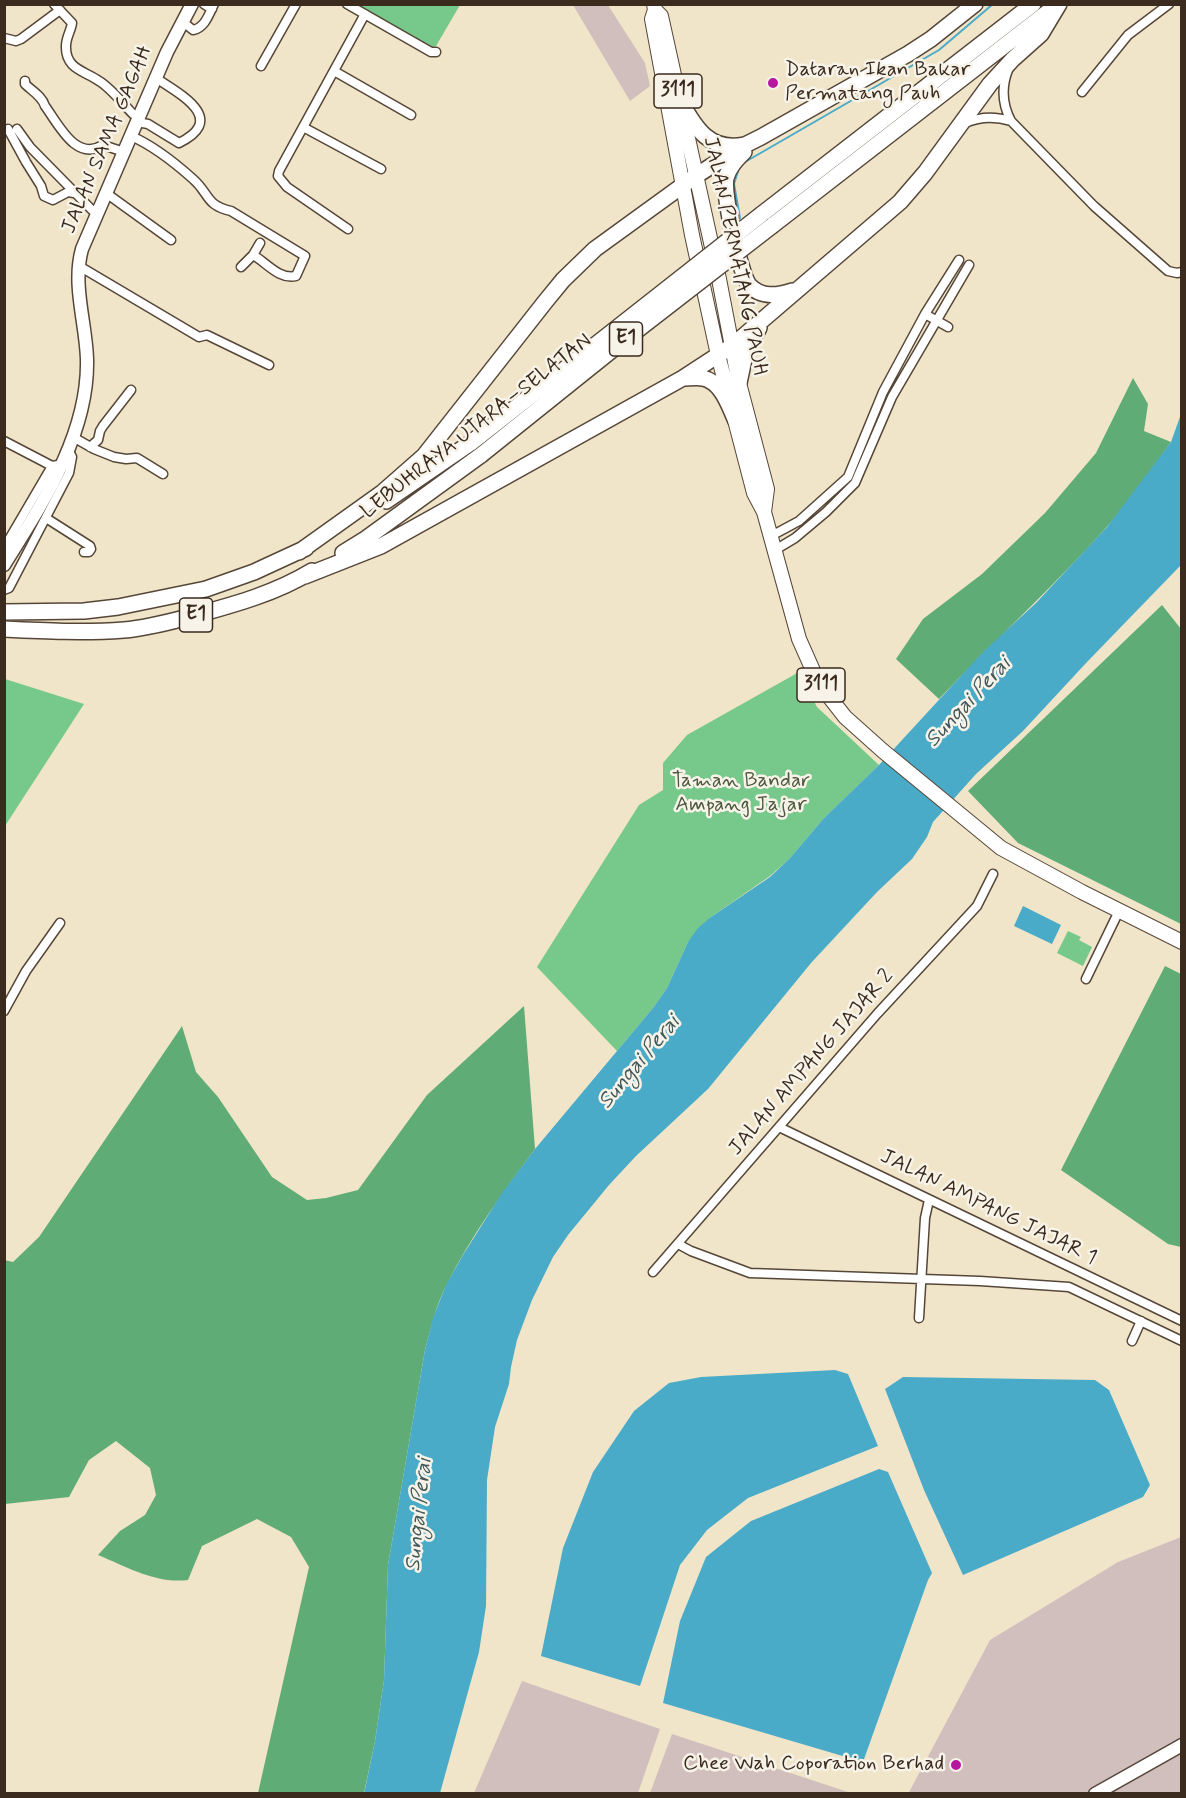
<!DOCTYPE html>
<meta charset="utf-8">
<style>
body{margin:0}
#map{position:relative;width:1186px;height:1798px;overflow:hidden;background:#f0e5c9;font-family:Mynerve,sans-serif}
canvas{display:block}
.frame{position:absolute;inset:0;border:6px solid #3b2a1e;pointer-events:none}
</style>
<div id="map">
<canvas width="1186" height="1798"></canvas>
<div class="frame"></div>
</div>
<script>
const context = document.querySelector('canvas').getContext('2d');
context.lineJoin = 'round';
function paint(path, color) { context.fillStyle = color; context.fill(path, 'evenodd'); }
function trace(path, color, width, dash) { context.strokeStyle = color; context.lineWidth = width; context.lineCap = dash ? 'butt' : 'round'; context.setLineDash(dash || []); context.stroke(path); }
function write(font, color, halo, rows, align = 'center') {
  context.font = font + ' Mynerve,sans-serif'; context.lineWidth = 5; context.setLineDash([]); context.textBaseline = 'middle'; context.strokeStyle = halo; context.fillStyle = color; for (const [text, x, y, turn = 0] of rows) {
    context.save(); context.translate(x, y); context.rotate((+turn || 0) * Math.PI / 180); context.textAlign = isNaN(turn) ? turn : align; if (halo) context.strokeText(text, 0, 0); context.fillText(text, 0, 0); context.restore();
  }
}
paint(new Path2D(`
 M 573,5 L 608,5 L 645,63 L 650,86 L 630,101 Z
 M 1181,1537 L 1181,1793 L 908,1794 L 990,1640 L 1118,1562 Z
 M 522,1681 L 660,1729 L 638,1793 L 474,1793 Z
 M 672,1734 L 851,1793 L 650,1793 Z`), '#d1bfbd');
paint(new Path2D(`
 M 358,5 L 460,5 L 436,46 L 430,48 Z
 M 799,672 L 817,707 L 879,765 L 824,818 L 790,858 L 770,876 L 711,917 L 688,942 L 667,988 L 653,1008 L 617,1051 L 537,967 L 639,805 L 663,790 L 663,763 L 687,735 Z
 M 5,679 L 84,704 L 5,826 L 4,679 Z
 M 1068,931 L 1081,937 L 1079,940 L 1092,947 L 1083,966 L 1057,953 Z`), '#76c88b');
paint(new Path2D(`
 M 1133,378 L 1148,404 L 1144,431 L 1171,442 C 1150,471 1129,502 1105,529 C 1052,588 993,642 939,699 L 896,659 L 923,619 L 982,574 L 1045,513 L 1096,453 Z
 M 1162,605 L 1181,629 L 1181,924 L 1018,843 L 968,791 Z
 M 1165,966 L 1181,974 L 1181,1247 L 1168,1244 L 1061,1170 Z
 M 524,1006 L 535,1149 C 503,1192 471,1236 447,1284 C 436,1305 431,1327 425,1350 L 388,1565 L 384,1680 L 375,1741 L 364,1793 L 258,1793 L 309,1567 L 291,1537 L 257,1519 L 202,1546 L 188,1580 C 156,1584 127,1567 98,1555 L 120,1531 L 145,1515 L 156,1495 L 150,1468 L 116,1441 L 89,1460 L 69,1497 L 5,1504 L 4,1260 L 13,1262 L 39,1237 L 182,1026 L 196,1072 L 218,1097 L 272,1177 L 307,1200 L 326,1198 L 358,1190 L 427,1095 Z`), '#60ac77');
paint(new Path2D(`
 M 1181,414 L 1181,565 L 1087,662 L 1023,731 L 976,774 L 933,822 L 927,837 L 912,859 L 877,892 L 811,963 L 708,1089 L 636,1156 L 609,1185 L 568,1235 L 553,1257 L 532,1300 L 517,1340 L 511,1367 L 509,1384 L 495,1427 L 487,1480 L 486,1606 L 479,1652 L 440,1793 L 364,1794 L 375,1741 L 384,1680 L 388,1565 L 425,1350 L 433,1318 L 446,1285 L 463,1255 L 502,1193 L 535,1149 L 653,1008 L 667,988 L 688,942 L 698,928 L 711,917 L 770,877 L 790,858 L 824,818 L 879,765 L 983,652 L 1036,603 L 1107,527 L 1171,442 Z
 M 1023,906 L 1061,925 L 1052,944 L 1014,926 Z
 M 835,1370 L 848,1374 L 878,1446 L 748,1498 L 707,1530 L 680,1565 L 640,1686 L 541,1656 L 563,1548 L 593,1472 L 634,1411 L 669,1383 L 701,1377 Z
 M 903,1377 L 1095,1380 L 1109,1390 L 1150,1485 L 1143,1497 L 963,1575 L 924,1490 L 885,1389 Z
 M 879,1469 L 888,1472 L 932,1573 L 928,1580 L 863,1762 L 663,1703 L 680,1621 L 706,1557 L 751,1521 Z`), '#49abc8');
trace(new Path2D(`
 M 745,162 L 939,50 L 993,4
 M 739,168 L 734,184 L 740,218`), '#49abc8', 2);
const street = new Path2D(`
 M 54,4 L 72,23 C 71,31 66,37 66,46 C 65,69 85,71 99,81 C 111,88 123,104 133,114 L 139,117
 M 204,4 L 212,9
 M 347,4 L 431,52 L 436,52
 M 183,22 L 193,30 C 205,28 209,14 214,4
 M 4,38 L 16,41 L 21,39 L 60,10
 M 261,66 L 296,4
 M 1008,70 C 1001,88 1002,104 1011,121 L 1094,206 L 1168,271 L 1177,273 L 1182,272
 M 334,71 L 411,115
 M 25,81 L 25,84 C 32,91 42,96 45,106 C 59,125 76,162 103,145 L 124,152
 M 1082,92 L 1128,35 L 1169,4
 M 137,122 L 148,124 L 179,143 C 228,119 180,94 156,78
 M 965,123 C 981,116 995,116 1011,121
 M 303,127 L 381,169
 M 8,129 L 26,162 L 41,186 L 44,196 L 53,200 L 68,192 L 74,193
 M 17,129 L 30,147 L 92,210 L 97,213
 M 131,136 C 154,146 174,162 193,179 C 210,194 205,205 231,211 L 305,256 L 296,276 C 279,280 266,262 253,255
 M 106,193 L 171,240
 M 348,229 L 287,187 L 278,176 L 279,171 L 365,14
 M 79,266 L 199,337 L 207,335 L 269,365
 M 241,267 L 253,255 L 260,243
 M 925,314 L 948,327
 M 73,437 L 94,449 L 114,457 L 126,459 L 137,458 L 163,474
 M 4,441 L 52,466 L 58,465
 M 90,447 L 98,440 L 100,431 L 103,426 L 131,390
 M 46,518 L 90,546 L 91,549 L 89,552 L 84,552
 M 771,536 L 799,521 L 848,477 L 883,392 L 925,314 L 959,260
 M 4,548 L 52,466
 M 775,550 L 795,538 L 826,512 L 855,483 L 892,397 L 969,265
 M 4,590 L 9,588 L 69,473 L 72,457 L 68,449
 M 1086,979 L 1119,911
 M 4,1011 L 26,971 L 60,923
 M 779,1127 L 1182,1321
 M 678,1244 L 691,1251 L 750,1273 L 980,1281 L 1069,1287 L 1182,1341
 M 653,1272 L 877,1014 L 977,906 L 993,874
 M 919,1318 L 925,1218 L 929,1200
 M 1132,1341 L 1141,1321`);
const secondary = new Path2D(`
 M 4,565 C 42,504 89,434 87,359 C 86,323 72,285 82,249 L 167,52 L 192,4
 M 1095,1794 L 1182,1745`);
const primary = new Path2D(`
 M 654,4 L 655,10 L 652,19 L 692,235 L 718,355 L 754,493 L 764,512 L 799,639 L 815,675 L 827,694 L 845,717 L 883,751 L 1001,848 L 1082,892 L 1182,942
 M 657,12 L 661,16 L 719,279 L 739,383 L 767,489 L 764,512`);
const highway = new Path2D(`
 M 681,102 C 695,128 710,152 744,145
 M 744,152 C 736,160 729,167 726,178 C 723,193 740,274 749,285 C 761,298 777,296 792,291
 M 762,214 L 1033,4
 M 773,225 L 1053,8
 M 683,378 C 689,378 697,377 703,378 C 722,382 729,406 736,421
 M 739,383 L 746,350 L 759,328
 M 386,501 L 472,442
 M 299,552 L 383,492 L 424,456 L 545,302 L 563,280 L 595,249 L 697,175 L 745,145 L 761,137 L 908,54 L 931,39 L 975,4
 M 343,553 L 364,540 L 481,455
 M 305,576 L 381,546 L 683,378 L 732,346 L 900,202 L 925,173 L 990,84 L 1013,59 L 1041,34 L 1059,4
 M 4,612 L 84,611 L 118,607 L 206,589 L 254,572 L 306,548
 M 4,629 C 44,631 84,633 124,630 C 149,628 173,621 196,615 C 236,604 276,593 312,571`);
trace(street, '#564638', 11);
trace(secondary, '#564638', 15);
trace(primary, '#564638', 16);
trace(highway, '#564638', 18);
trace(street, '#fff', 8);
trace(secondary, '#fff', 12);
trace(primary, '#fff', 14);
trace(highway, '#fff', 15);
const highwayBridge = new Path2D(`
 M 472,442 L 762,214
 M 481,455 L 622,342 L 773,225`);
trace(highwayBridge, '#564638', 18, []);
trace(highwayBridge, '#fff', 15);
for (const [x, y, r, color] of [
 [773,83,6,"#b5179e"],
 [956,1765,6,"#b5179e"]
]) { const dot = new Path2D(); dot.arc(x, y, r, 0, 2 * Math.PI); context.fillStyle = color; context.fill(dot); trace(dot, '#f7f3e8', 2); }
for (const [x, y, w] of [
 [678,91,48],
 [626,339,33],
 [196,615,33],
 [821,685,48]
]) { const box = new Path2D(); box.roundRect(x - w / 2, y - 17, w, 34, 4.5); context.fillStyle = '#f7f3e8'; context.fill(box); trace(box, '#3b2a1e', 1.5); }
write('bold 20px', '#3b2a1e', null, [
 ["3111",678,91],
 ["E1",626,339],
 ["E1",196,615],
 ["3111",821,685]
]);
write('21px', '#3b2a1e', '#f7f3e8', [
 ["Dataran Ikan Bakar",785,71],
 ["Permatang Pauh",785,95],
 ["Chee Wah Coporation Berhad",944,1765,"right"]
], 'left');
write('21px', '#3b2a1e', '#f7f3e8', [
 ["JALAN SAMA GAGAH",108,140,-67],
 ["JALAN PERMATANG PAUH",734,256,78],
 ["LEBUHRAYA UTARA–SELATAN",477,427,-38],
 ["JALAN AMPANG JAJAR 2",812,1063,-49],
 ["JALAN AMPANG JAJAR 1",988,1208,26]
]);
write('21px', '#4d593f', '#f7f3e8', [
 ["Taman Bandar",741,782],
 ["Ampang Jajar",741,806]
]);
write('italic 22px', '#40575a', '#f7f3e8', [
 ["Sungai Perai",969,703,-47],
 ["Sungai Perai",640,1063,-50],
 ["Sungai Perai",420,1515,-84]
]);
</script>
